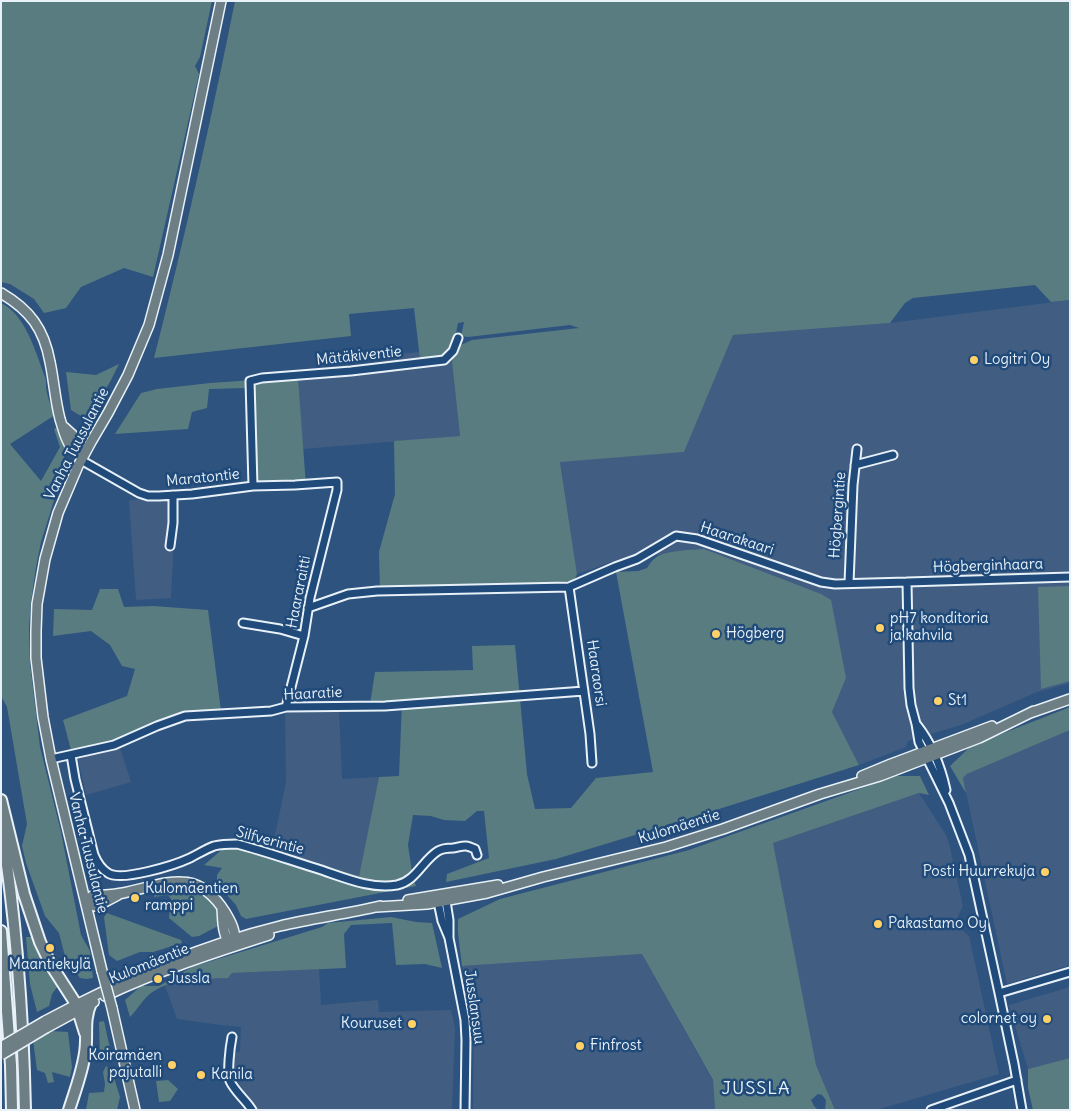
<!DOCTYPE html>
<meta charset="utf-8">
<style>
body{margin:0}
#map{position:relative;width:1071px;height:1111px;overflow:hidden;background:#2e537e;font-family:Delius,sans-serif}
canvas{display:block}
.frame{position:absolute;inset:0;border:2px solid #e8f1f8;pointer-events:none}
</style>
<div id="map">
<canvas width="1071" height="1111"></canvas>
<div class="frame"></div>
</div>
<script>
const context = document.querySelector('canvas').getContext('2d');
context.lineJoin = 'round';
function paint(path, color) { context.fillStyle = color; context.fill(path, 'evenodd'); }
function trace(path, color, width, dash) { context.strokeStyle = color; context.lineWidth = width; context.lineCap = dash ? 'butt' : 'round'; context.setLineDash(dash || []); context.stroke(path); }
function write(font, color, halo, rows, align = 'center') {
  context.font = font + ' Delius,sans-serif'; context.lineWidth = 5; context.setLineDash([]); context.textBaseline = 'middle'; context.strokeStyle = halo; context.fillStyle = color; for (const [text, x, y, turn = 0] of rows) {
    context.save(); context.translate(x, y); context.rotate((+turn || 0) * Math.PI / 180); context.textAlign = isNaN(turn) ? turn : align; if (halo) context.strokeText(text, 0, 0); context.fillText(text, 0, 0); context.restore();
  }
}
paint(new Path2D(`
 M 1070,300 L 1070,683 L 1037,692 L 961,725 L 908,741 L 906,747 L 859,765 L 832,712 L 846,678 L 704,549 L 669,552 L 659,555 L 643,551 L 577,574 L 560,461 L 684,452 L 733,335 L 890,323 Z
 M 419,352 L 421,365 L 452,362 L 460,436 L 303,449 L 298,377 L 355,371 L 355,367 L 382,364 L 387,355 Z
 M 176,497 L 171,598 L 136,600 L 129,500 Z
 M 339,710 L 342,779 L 379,777 L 359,876 L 272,850 L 286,782 L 285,711 Z
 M 1070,730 L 1070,965 L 1007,984 L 963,778 L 967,774 Z
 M 120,748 L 131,782 L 86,795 L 78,759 Z
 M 919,793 L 946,835 L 949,843 L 963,906 L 958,916 L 961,929 L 969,936 L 999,1074 L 876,1110 L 835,1110 L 816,1065 L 772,843 Z
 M 642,954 L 713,1081 L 715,1110 L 473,1110 L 474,1021 L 462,966 Z
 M 319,969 L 321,1005 L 378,1000 L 379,1012 L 451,1010 L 455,1028 L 452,1110 L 257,1110 L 235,1078 L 234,1073 L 234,1053 L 240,1052 L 241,1027 L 221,1025 L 177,1019 L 165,986 L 186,979 L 228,978 L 232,973 Z
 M 1070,987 L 1070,1058 L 1028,1069 L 1009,1005 Z`), '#415e82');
paint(new Path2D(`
 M 1,1 L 212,1 L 200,57 L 195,66 L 199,74 L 153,277 L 124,268 L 81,287 L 66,308 L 44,313 L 34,299 L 10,284 L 1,282 Z
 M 235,1 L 1070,1 L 1070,300 L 1051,302 L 1035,285 L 913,298 L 905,303 L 890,323 L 733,335 L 684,452 L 560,462 L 577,574 L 574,581 L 380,593 L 379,552 L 395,494 L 394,441 L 460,436 L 452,362 L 456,347 L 472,340 L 579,328 L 570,325 L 468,337 L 461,336 L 464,322 L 458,323 C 455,336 456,351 440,357 C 435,359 426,358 420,359 L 414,308 L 349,314 L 351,336 L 154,358 C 184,240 211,121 235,1 Z
 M 1,303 C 26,314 37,356 46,380 C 45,393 50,403 55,415 L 10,444 L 41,481 L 60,447 L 54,429 L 58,427 L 68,448 L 54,482 L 56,494 L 41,542 L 36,567 L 31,602 L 29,628 L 30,663 L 40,747 L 61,832 L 81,935 L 90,951 L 93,978 L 86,979 L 80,978 L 70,964 L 67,964 L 59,933 L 45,916 L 26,863 L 22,846 L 27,824 L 7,707 L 1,696 Z
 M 119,364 L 110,382 L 86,419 L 71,410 L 66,372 L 96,375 Z
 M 298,377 L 306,486 L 252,489 L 247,388 L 209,389 L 207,408 L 192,412 L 188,429 L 115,434 L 141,393 L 157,389 L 210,383 Z
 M 704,549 L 821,594 L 831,600 L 846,678 L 832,712 L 859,765 L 668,825 L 556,859 L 446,882 L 447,874 L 489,858 L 484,811 L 477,811 L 465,821 L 444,820 L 431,816 L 413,815 L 408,845 L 413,878 L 416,886 L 246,919 L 241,916 L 236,905 L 217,884 L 217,875 L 222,868 L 204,865 L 225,847 L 243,850 L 270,858 L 272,850 L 359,876 L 379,777 L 399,776 L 402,702 L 370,704 L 375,672 L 473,670 L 472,646 L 515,645 L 527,774 L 535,809 L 571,808 L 596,778 L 653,772 L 616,572 L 638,571 L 647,568 C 650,563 653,559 658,556 C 669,550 691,550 704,549 Z
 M 1070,586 L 1070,681 L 1041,689 L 1038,587 Z
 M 100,589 L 118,589 L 124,607 L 153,606 L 208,610 L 221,711 L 181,714 L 114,742 L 71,750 L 63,720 L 127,696 L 135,669 L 122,666 L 110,645 L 91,631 L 53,636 L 54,609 L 92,610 Z
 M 1070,707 L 1070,730 L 967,774 L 963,778 L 966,793 L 950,766 L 971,746 Z
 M 896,776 L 920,776 L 929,795 L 919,793 L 773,843 L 816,1065 L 835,1110 L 825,1110 L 826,1100 L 822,1095 L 818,1094 L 811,1100 L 814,1106 L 818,1110 L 715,1110 L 713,1080 L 642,954 L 462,966 L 458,933 L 458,919 L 500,899 L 689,850 Z
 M 180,886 C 188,888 197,889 204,893 C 214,899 221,913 220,925 L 199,936 L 192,937 L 169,918 L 171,899 L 168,895 L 154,897 L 154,891 Z
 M 107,913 L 181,940 L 182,943 L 153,952 L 140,952 L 117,961 L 109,955 L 104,917 Z
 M 391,917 L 416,922 L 432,923 L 442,968 L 425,964 L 396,965 L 392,923 L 351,925 L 344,934 L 346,968 L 232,973 L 228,978 C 202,979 174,977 151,993 C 143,999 137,1010 130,1017 L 125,1000 L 141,986 L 159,986 L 192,967 L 322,927 L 328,923 Z
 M 26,937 L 33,937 L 46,968 L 58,986 L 52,994 L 49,1006 L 37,1012 L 30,984 Z
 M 104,1021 L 113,1062 L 100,1062 L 99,1022 Z
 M 51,1031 L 68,1032 L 72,1067 L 70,1077 L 52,1072 L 54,1082 L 48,1083 L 45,1073 L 37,1070 L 33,1040 Z
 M 1070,1058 L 1070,1110 L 1033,1110 L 1028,1088 L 1028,1069 Z
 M 106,1066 L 112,1071 L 120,1097 L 117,1110 L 86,1110 L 89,1093 L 104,1092 L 105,1084 L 103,1072 Z
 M 168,1080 L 178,1089 L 170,1101 L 159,1102 L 156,1081 Z`), '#597c81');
const minor = new Path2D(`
 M 81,460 L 139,493 L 148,496 L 159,496 L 192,494 L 253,486 L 295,485 L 337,482 L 337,490 L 310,598 L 304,636 L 286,707
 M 855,465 L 893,455
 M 253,486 L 250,381 L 262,378 L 351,371 L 444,360 L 453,351 L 458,338
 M 170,546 L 173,523 L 173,495
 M 907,582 L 1070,577
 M 849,583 L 853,485 L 857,449
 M 569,587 L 590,734 L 592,763
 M 308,608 L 348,594 L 377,591 L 569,587 L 615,567 L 637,559 L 676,536 L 697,539 L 821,582 L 835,584 L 907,582 L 909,688 L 911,705 L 916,724 L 919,742 L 949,803 L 969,855 L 999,993 L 1014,1064 L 1022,1110
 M 243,623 L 280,629 L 304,636
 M 917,725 C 932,744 941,767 946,790
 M 71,755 L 75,779 L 94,855 C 97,862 101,869 108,873 C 121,882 175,865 190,858 C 198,854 206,849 214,846 C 222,844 230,844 237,844 C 264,851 289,860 315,868 C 341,876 369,890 397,885 C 416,881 423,860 438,851 C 443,848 448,848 453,848 C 464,846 464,844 475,849 L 477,855
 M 51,759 L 114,745 L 157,726 L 185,716 L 271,711 L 286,707 L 385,706 L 584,691
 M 449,938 L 449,920 L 446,901 L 440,895 L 438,902 L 442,921 L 449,938 L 465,1020 L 466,1040 L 465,1110
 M 999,993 L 1070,972
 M 232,1037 C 230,1047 227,1072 230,1081 C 235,1092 246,1100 252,1110
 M 931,1110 L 1017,1080`);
const major = new Path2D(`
 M 1,293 C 30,310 44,329 50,362 C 54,381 55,400 60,419 C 63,428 65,439 71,447 L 84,454
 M 64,427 L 76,438 L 84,454
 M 1030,713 L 1070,699
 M 862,776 L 891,764 L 992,726
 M 408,900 L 498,885
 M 86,903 L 92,896 C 102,895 113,895 123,893 C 166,884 196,866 225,912 C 231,922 237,933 234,944
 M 86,903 L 95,906 L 103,903 L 118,895
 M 376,907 L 427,904 L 487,893 L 543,877 L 666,847 L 723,829 L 820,794 L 880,776 L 979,738 L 1034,711
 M 222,909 C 223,920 222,936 231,944
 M 102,971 L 51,759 L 43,717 L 36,658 L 36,631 L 37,604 L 45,559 L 58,513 L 78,466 L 91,442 L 108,413 L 128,375 L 149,325 L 168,255 L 221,1
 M 105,996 C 158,971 213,953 269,935
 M 112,1008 L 135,1110
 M 45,1021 C 119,981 198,946 280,926 C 313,918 347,914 380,906
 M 46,1028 L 94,1002`);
const highway = new Path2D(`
 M 1,800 L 24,894 L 40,942 L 51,965 L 76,1004 L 85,1033
 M 1,824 C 16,918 23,1014 25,1110
 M 1,931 L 11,1065 L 12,1110
 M 69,1110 C 75,1091 82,1073 85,1053 C 88,1035 83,1021 91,1003`);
trace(minor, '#e8f1f8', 11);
trace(major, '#e8f1f8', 12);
trace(highway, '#e8f1f8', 14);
trace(minor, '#1f4a7a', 7);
trace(major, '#6d7e84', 9);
trace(highway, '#6d7e84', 10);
const majorBridge = new Path2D(`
 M 102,971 L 112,1008
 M 1,1047 L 45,1021
 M 1,1055 L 46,1028`);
trace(majorBridge, '#e8f1f8', 12, []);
trace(majorBridge, '#6d7e84', 9);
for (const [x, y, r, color] of [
 [974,360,5,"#ffd166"],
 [880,628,5,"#ffd166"],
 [716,634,5,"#ffd166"],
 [938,701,5,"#ffd166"],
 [1045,872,5,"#ffd166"],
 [135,898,5,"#ffd166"],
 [878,924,5,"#ffd166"],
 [50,948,5,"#ffd166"],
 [158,979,5,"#ffd166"],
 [1047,1019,5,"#ffd166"],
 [412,1024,5,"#ffd166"],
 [580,1046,5,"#ffd166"],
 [172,1065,5,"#ffd166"],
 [201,1075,5,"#ffd166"]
]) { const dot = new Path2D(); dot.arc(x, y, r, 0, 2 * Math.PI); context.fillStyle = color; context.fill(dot); trace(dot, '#1f4a7a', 2); }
write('15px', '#e8f1f8', '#1f4a7a', [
 ["Mätäkiventie",359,356,-6],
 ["Vanha Tuusulantie",77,444,-63],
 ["Maratontie",203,478,-6],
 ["Högbergintie",838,515,-86],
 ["Haarakaari",737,539,18],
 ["Högberginhaara",988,566,-2],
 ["Haararaitti",299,592,-79],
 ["Haaraorsi",596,673,82],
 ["Haaratie",313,694,-3],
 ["Kulomäentie",679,827,-17],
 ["Silfverintie",270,841,15],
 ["Vanha Tuusulantie",88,853,76],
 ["Kulomäentie",149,964,-22],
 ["Jusslansuu",474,1007,82]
]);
write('15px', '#e8f1f8', '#1f4a7a', [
 ["Logitri Oy",984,360],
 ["pH7 konditoria",890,619],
 ["ja kahvila",890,636],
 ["Högberg",726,634],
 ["St1",948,701],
 ["Posti Huurrekuja",1035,872,"right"],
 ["Kulomäentien",145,889],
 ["ramppi",145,906],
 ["Pakastamo Oy",888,924],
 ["Maantiekylä",50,965,"center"],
 ["Jussla",168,979],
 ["colornet oy",1037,1019,"right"],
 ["Kouruset",402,1024,"right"],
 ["Finfrost",590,1046],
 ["Koiramäen",162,1056,"right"],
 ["pajutalli",162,1073,"right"],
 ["Kanila",211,1075]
], 'left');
context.letterSpacing = '1px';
write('18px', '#e8f1f8', '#1f4a7a', [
 ["JUSSLA",756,1089]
]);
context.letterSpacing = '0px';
</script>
